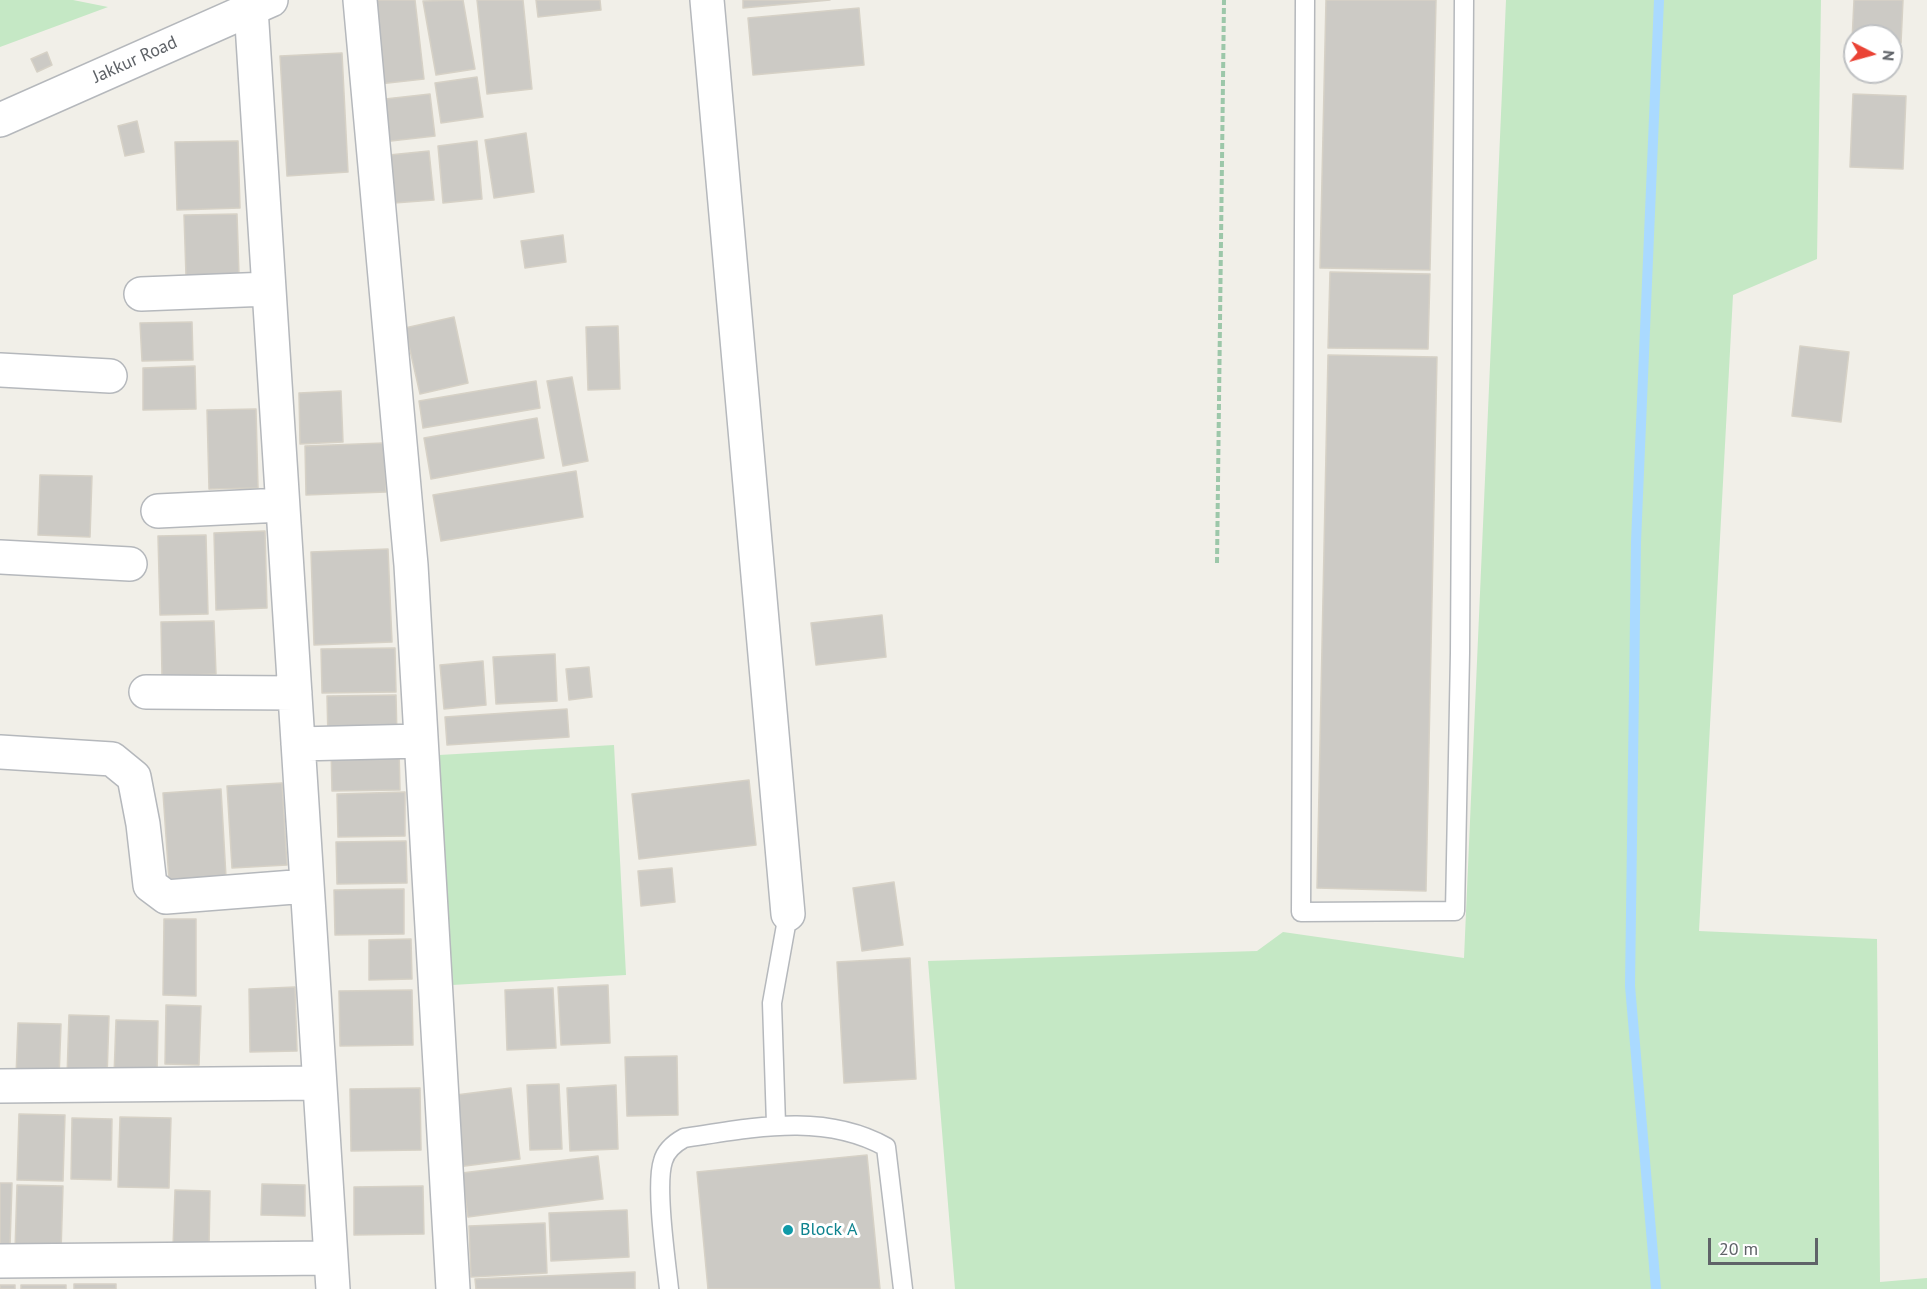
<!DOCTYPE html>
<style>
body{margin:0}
#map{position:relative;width:1927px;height:1289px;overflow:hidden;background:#f1efe8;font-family:"PT Sans",sans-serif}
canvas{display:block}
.north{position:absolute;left:1843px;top:24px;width:60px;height:60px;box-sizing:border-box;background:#fff;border:2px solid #bfc1c3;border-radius:50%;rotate:96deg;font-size:16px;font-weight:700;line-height:24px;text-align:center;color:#5f6368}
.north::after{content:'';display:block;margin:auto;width:21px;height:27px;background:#ea4335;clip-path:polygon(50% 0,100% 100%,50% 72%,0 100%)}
.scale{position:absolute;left:1708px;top:1238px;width:110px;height:27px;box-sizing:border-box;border:3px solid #5f6368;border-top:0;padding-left:8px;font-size:18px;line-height:21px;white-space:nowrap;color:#5f6368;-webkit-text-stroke:4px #fff;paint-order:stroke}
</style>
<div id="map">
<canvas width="1927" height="1289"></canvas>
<div class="north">N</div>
<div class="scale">20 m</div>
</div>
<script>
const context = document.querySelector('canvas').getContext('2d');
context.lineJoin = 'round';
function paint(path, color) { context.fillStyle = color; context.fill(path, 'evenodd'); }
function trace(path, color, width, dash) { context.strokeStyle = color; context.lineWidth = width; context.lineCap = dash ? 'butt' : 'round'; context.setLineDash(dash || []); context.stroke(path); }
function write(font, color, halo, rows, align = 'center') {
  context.font = font + ' "PT Sans",sans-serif'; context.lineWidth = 6; context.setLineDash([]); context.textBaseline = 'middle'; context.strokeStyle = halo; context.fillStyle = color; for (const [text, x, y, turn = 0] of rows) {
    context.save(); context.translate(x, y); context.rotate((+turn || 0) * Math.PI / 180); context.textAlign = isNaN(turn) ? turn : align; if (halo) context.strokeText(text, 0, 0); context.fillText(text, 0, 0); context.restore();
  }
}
paint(new Path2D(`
 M 0,0 L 73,0 L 108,7 L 0,47 Z
 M 1506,0 L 1821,0 L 1817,259 L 1733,295 L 1699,931 L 1877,939 L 1880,1282 L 1927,1278 L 1927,1289 L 955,1289 L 928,961 L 1257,951 L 1283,932 L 1464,958 Z
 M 614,745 L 626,975 L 452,985 L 439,755 Z`), '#c5e8c5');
trace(new Path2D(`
 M 1656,1289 L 1630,986 L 1636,542 L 1659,0`), '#aadaff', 10);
const building = new Path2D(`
 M 374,0 L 415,0 L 424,79 L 379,84 Z
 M 463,0 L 475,69 L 436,75 L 423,1 Z
 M 477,0 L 523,0 L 532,89 L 487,94 Z
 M 536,0 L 600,0 L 601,10 L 538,17 Z
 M 743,0 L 830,0 L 743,8 Z
 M 1326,0 L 1436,0 L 1430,270 L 1320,268 Z
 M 1854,0 L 1903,0 L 1901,43 L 1891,42 L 1891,36 L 1855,36 L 1855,41 L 1852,41 Z
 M 859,8 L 864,65 L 753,75 L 748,18 Z
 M 47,52 L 52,65 L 37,72 L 31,59 Z
 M 342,53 L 348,172 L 287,176 L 280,56 Z
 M 477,77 L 483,117 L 441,123 L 435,83 Z
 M 430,94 L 435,136 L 382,142 L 376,100 Z
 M 1853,94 L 1906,96 L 1903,169 L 1850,167 Z
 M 137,121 L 144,152 L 125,156 L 118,126 Z
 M 526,133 L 534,192 L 494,198 L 485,140 Z
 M 238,141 L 240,208 L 177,210 L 175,142 Z
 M 477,141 L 482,199 L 443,203 L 438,146 Z
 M 429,151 L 434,200 L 394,203 L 389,155 Z
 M 237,214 L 239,275 L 186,276 L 184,215 Z
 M 563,235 L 566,262 L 525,268 L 521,241 Z
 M 1330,272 L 1430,274 L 1428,349 L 1328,348 Z
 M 454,317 L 468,383 L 420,394 L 405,328 Z
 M 192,322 L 193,360 L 142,361 L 140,323 Z
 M 618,326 L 620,389 L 588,390 L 586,327 Z
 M 1800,346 L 1849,352 L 1841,422 L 1792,416 Z
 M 1328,355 L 1437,357 L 1426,891 L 1317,888 Z
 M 195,366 L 196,409 L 143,410 L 143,368 Z
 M 572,377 L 588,461 L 563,466 L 547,381 Z
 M 536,381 L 540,408 L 423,428 L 419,401 Z
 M 341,391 L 343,442 L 300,444 L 299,393 Z
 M 256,409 L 258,488 L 209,489 L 207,410 Z
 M 537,418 L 544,458 L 431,479 L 424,438 Z
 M 384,443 L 386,492 L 306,495 L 305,446 Z
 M 576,471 L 583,517 L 441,541 L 433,495 Z
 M 40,475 L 92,476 L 90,537 L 38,535 Z
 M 265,531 L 267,608 L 216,610 L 214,533 Z
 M 206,535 L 208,614 L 160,615 L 158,536 Z
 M 388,549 L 392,642 L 314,645 L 311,552 Z
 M 882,615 L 886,657 L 816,665 L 811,623 Z
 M 214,621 L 216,674 L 162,676 L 161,622 Z
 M 395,648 L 396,692 L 322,693 L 321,649 Z
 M 555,654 L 557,701 L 496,704 L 493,657 Z
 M 483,661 L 486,705 L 444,709 L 440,665 Z
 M 589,667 L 592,697 L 569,700 L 566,669 Z
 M 396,695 L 397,738 L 328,739 L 327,696 Z
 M 567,709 L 569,737 L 447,745 L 445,717 Z
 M 399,748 L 400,790 L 332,791 L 331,749 Z
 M 749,780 L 756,845 L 639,859 L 632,794 Z
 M 282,783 L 287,865 L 232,868 L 227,786 Z
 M 221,789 L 226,877 L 169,880 L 163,793 Z
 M 405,792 L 405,836 L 338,837 L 337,794 Z
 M 406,841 L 407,883 L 337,884 L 336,842 Z
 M 672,868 L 675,902 L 641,906 L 638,871 Z
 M 894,882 L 903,945 L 862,951 L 853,888 Z
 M 404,889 L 404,934 L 335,935 L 334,890 Z
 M 164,919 L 196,919 L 196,996 L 163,995 Z
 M 411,939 L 412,979 L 369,980 L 369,940 Z
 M 910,958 L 916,1079 L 844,1083 L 837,962 Z
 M 608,985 L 610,1043 L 561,1045 L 558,987 Z
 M 295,987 L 297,1051 L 250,1052 L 249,989 Z
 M 553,988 L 556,1048 L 507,1050 L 505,990 Z
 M 412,990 L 413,1045 L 340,1046 L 339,991 Z
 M 166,1005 L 201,1006 L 199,1065 L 165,1064 Z
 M 69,1015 L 109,1016 L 107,1078 L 67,1077 Z
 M 116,1020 L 158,1021 L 157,1076 L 114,1076 Z
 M 18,1023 L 61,1024 L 59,1078 L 16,1077 Z
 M 677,1056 L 678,1115 L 627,1116 L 625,1057 Z
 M 559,1084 L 562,1149 L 530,1150 L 527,1085 Z
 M 616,1085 L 618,1149 L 570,1151 L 567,1088 Z
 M 420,1088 L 421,1150 L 351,1151 L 350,1089 Z
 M 511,1088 L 520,1159 L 457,1167 L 448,1096 Z
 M 19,1114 L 65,1115 L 63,1181 L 17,1180 Z
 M 120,1117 L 171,1118 L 169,1188 L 118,1187 Z
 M 72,1118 L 112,1119 L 111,1180 L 71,1179 Z
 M 867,1155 L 880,1289 L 708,1289 L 697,1172 Z
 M 598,1156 L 603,1199 L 468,1217 L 462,1173 Z
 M 0,1183 L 12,1183 L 10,1246 L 0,1246 Z
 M 262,1184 L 305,1185 L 305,1216 L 261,1215 Z
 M 17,1185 L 63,1186 L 61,1252 L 15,1251 Z
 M 423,1186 L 424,1234 L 354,1235 L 354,1187 Z
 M 175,1190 L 210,1191 L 209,1248 L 173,1247 Z
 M 627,1210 L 629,1257 L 551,1261 L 549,1213 Z
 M 545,1223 L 547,1273 L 471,1277 L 469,1226 Z
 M 635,1272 L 635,1289 L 476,1289 L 475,1279 Z
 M 74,1284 L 116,1284 L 116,1289 L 74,1289 Z
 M 0,1285 L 15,1285 L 15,1289 L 0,1289 Z
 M 21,1285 L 66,1285 L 66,1289 L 21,1289 Z`);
paint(building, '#cccac5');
trace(building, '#d6d1c6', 1.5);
const service = new Path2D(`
 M 1305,0 L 1301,912 L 1455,911 L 1460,653 L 1464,0
 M 776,1124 L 772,1003 L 788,914
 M 669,1289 C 666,1261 655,1185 663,1161 C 666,1150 675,1143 684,1138 C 752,1128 823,1112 886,1147 L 903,1289`);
const minor = new Path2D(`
 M 360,0 L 411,565 L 453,1289
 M 707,0 L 788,914
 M 251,8 L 333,1289
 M 141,294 L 269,289
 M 0,370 L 110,376
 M 158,511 L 282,505
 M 0,557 L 130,564
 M 146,692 L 295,693
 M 298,744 L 421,741
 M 0,752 L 112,759 L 134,777 L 143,824 L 150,885 L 166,897 L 307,886
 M 0,1086 L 319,1083
 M 0,1261 L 331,1258`);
const tertiary = new Path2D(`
 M 0,120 L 271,0`);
trace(service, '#b5b8bc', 21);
trace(minor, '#b5b8bc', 36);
trace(tertiary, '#b5b8bc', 36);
trace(new Path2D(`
 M 1217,563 L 1224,0`), '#9cc7a9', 4, [6, 3]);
trace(service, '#fff', 18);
trace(minor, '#fff', 33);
trace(tertiary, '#fff', 33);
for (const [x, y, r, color] of [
 [788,1230,6,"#0f9aa8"]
]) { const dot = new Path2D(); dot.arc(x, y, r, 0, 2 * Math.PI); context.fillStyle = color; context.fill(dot); trace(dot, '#fff', 2); }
write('18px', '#5f6368', '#fff', [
 ["Jakkur Road",135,60,-24]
]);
write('18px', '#0d838f', '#fff', [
 ["Block A",800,1230]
], 'left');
</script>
